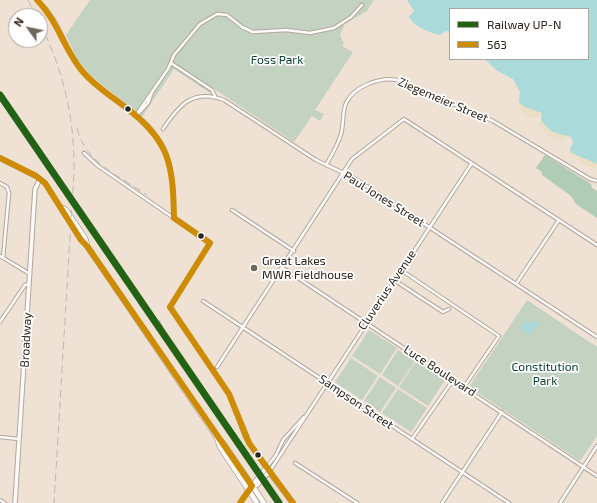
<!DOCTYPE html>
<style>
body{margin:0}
#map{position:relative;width:597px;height:503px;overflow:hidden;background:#efe1d4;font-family:"Exo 2",sans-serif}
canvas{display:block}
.legend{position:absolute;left:449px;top:8px;width:140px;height:52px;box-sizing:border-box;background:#fff;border:1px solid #aaa7a3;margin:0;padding:5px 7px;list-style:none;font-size:12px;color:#2b2219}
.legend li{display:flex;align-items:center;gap:8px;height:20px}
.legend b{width:20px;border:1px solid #aaa7a3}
.north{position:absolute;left:8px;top:8px;width:40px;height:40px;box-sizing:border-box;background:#fff;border:1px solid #aaa7a3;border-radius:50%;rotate:303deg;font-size:11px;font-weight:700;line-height:16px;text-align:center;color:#2b2219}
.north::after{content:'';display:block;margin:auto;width:14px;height:18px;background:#70655a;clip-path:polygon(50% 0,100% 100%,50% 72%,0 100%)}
</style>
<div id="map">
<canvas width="597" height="503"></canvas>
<ul class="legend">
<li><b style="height:5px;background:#236214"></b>Railway UP-N</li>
<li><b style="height:5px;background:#ce8c05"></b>563</li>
</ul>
<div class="north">N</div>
</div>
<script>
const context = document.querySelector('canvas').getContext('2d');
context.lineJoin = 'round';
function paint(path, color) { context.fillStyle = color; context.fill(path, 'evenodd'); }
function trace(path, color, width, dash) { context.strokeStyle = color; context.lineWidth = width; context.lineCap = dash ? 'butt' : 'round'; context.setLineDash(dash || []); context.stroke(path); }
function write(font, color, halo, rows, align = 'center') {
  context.font = font + ' "Exo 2",sans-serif'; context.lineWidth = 3.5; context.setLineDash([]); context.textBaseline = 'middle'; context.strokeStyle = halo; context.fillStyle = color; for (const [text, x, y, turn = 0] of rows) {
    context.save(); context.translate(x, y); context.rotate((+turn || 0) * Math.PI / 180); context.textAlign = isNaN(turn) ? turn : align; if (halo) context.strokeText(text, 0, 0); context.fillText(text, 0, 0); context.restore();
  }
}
paint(new Path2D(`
 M 90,0 L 374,0 L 367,11 L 345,24 L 340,35 L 344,44 L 342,46 L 353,52 L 315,110 L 324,114 L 320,121 L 312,116 L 294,142 L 213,88 L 210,93 L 174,69 L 142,117 L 90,75 L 77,59 L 66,35 Z
 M 527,300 L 597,347 L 597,436 L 580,461 L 469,387 Z
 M 369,330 L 397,348 L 380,374 L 352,356 Z
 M 398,350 L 415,361 L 398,386 L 382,375 Z
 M 351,358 L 378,376 L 362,400 L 335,382 Z
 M 416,361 L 445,380 L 428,406 L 399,387 Z
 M 380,377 L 396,388 L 380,412 L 364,401 Z
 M 398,389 L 427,408 L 411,432 L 382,413 Z`), '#c4d2c2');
paint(new Path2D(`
 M 545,155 L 591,184 L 592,188 L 597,191 L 597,218 L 576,204 L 571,196 L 542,175 L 542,172 L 536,168 Z`), '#b0ccb7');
paint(new Path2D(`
 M 519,102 L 542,106 L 539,117 L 533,118 L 522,114 Z
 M 546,115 L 572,130 L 564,140 C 556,141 542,132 539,123 Z
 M 597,137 L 596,170 L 582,163 L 568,153 L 575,140 Z`), '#eadfc5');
paint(new Path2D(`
 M 397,0 L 597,0 L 597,164 L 572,153 L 570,149 L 573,142 L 571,137 C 557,133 551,134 541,120 L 542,113 L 525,107 L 519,102 L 516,86 L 482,59 L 588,59 L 588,9 L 450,9 L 450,32 L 446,31 L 440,35 C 430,32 418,29 411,20 C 405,12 408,7 397,0 Z
 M 534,320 L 538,323 L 530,335 L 520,328 L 525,321 L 530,324 Z`), '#aadad9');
paint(new Path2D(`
 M 395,0 L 407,0 L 414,11 L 408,17 L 403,6 Z
 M 480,59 L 485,59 L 496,70 L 513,79 L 520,92 L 519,102 L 521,106 L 517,102 L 516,93 L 511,83 L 496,73 Z`), '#efe1d4');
const minor = new Path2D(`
 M 37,0 C 61,20 63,47 82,71 C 95,86 111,96 126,107 C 172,141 173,164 174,218
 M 171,63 L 212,90 L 215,96
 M 138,114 L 148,103 L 152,92
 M 136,115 L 168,69 L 174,55 L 200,24 L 217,14 L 227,15 L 242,27 L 253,32 L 286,30 L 310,33 L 334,28 L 351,17 L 362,5
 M 163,129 C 179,105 193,88 224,100 L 316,160 L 354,178 L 597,337
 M 84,153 L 98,166 L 210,243 L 170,307 L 229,394 L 245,437 L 266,468 L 276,455 L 283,440 L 304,417
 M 326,165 C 332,155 338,145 341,134 C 344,124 342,113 346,103 C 354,86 380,77 397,80 L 493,121 L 590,179 L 597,181
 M 0,183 L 7,187 L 9,193 L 3,258
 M 232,210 L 294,251
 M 0,256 L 30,274
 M 283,268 L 597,476
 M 401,270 L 499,336 L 464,387
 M 394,280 L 443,312 L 449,309
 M 516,284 L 559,220
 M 203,301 L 509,503
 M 0,322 L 25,285 L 29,284
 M 217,367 L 352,159 L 404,119 L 597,245
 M 0,437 L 19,439
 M 412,439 L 453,380
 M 295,463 L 357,503
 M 269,472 L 472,163
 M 0,500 L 5,503
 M 442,503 L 502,412
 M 560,503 L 597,446`);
const tertiary = new Path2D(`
 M 15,503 L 35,189 L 40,179
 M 240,503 L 248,491`);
const secondary = new Path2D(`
 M 252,486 L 257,485 L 269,472
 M 248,491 L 266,468 L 293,503`);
const trunk = new Path2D(`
 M 0,158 L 36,176 L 45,183 L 81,240 L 87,246 L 216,436 L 224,444 L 264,503
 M 62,208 L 66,210 L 85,238 L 87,244
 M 217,438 L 220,447 L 257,503`);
trace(minor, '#b2a79d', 4.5);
trace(tertiary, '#b2a79d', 5.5);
trace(secondary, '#b2a79d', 6);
trace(trunk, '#b2a79d', 6);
trace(minor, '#fdfaf9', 2.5);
trace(tertiary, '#fdfaf9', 3.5);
trace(secondary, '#fdfaf9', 4);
trace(trunk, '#fdfaf9', 4.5);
trace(new Path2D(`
 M 28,0 L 36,16
 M 40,23 C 63,70 75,119 74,171 L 54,503
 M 77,128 C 84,162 121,177 147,195
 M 159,320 L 171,342 L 247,458`), '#bdb9b6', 1, [8, 4]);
trace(new Path2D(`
 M 37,0 C 58,21 64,50 83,72 C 95,86 111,96 125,107 C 170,140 173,165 174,218
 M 0,158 L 36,176 L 45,183 L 81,240 L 87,246 L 252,486 L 240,503
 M 174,218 L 210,243
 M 170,307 L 229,394 L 249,443 L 293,503
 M 170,307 L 210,243`), '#ce8c05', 6);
trace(new Path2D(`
 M 0,95 L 279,503`), '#236214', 7);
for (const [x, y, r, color] of [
 [128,109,3.5,"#2b2219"],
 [201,236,3.5,"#2b2219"],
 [254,268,4,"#70655a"],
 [258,455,3.5,"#2b2219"]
]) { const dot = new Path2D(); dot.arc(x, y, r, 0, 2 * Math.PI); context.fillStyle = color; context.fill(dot); trace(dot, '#fff', 1.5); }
write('12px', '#0d402e', '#fff', [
 ["Foss Park",277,60],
 ["Constitution",545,367],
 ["Park",545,381]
]);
write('12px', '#2b2219', '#fff', [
 ["Ziegemeier Street",443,100,23],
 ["Paul Jones Street",384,199,32],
 ["Cluverius Avenue",387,290,-56],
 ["Broadway",26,340,-87],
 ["Luce Boulevard",440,371,33],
 ["Sampson Street",356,402,34]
]);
write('12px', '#2b2219', '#fff', [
 ["Great Lakes",262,261],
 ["MWR Fieldhouse",262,275]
], 'left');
</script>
